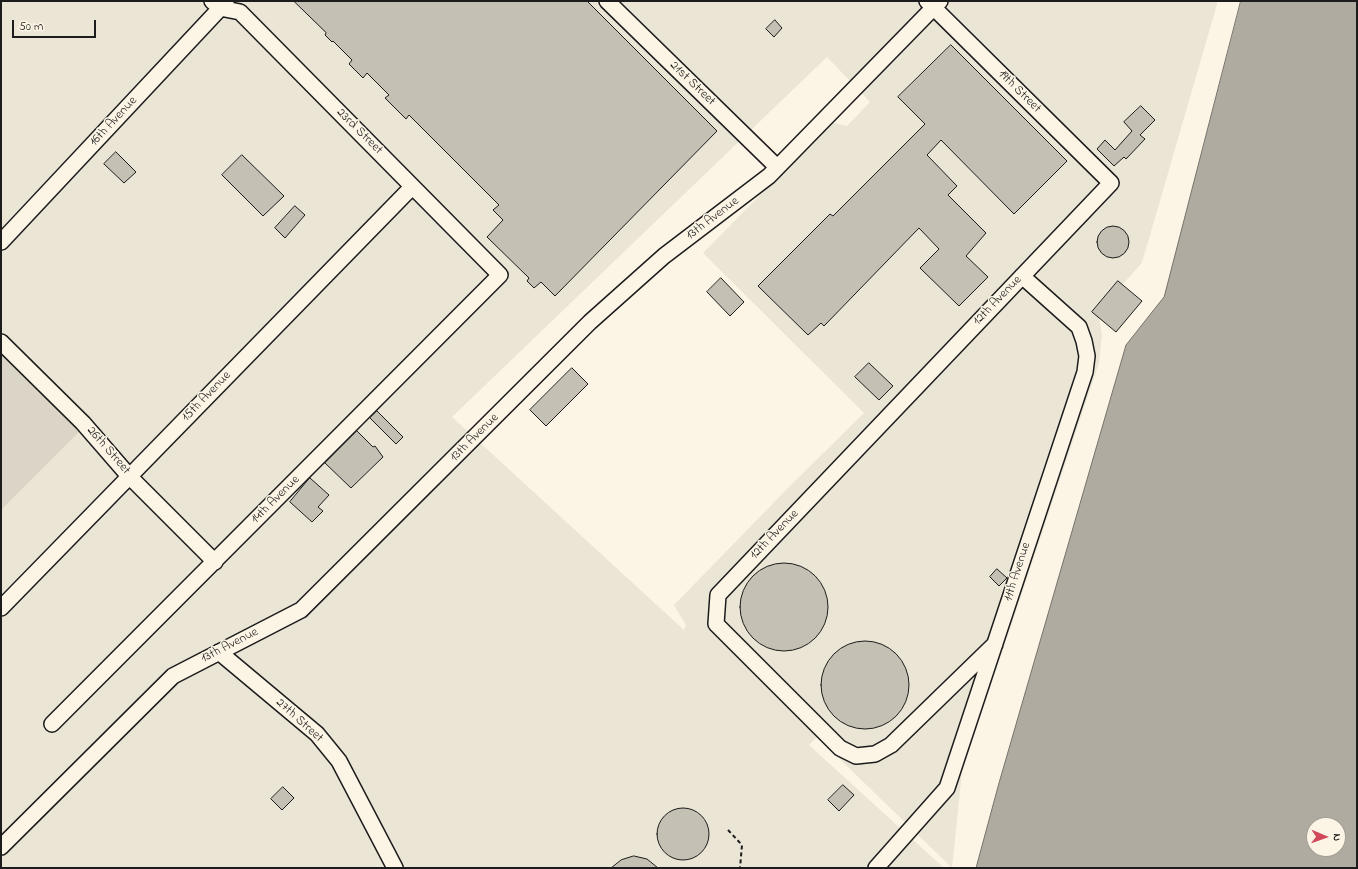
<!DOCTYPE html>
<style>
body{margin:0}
#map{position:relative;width:1358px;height:869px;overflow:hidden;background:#fcf5e5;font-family:"Indie Flower",sans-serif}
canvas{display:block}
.frame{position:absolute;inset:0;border:2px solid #1c1c1c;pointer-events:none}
.north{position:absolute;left:1306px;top:817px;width:40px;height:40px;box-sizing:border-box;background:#fcf5e5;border:1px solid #a29e95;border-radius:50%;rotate:92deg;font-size:11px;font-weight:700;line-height:16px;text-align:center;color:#1c1c1c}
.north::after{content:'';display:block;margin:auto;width:14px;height:18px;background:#d1495b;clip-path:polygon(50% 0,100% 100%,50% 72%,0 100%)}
.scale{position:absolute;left:12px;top:20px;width:84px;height:18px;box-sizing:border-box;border:2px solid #1c1c1c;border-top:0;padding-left:5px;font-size:12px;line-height:14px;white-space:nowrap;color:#1c1c1c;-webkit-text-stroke:3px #fcf5e5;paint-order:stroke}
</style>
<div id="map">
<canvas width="1358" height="869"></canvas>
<div class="frame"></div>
<div class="north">N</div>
<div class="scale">50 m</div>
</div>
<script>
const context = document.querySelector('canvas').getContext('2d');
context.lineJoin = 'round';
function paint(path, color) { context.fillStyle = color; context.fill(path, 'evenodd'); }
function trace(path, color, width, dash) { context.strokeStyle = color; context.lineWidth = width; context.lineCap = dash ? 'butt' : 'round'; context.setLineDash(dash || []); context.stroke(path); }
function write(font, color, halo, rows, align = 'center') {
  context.font = font + ' "Indie Flower",sans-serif'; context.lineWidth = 3; context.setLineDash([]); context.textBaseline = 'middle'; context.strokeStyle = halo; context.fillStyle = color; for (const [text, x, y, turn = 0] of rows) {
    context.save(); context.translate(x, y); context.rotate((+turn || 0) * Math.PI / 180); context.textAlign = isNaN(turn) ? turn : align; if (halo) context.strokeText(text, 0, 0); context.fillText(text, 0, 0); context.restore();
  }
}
paint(new Path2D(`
 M 1,1 L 1218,1 L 1146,249 L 1141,264 L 1122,285 L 1142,301 L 1116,332 L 1099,318 L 1102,335 L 1099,363 L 962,772 L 952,868 L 817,737 L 809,745 L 944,868 L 1,868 ZM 827,57 L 870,102 L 847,126 L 832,122 L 703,253 L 864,413 L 788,488 L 674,605 L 686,625 L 684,630 L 452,417 Z`), '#ebe5d6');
paint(new Path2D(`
 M 1,352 L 79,432 L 1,510 Z`), '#dbd5c8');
const water = new Path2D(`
 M 1241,1 L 1357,1 L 1357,868 L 976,868 L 999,783 L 1126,345 L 1164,297 ZM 1314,825 L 1338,825 L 1338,849 L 1314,849 Z`);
paint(water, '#b0aba1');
trace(water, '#75726c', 1);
const building = new Path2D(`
 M 294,1 L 587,1 L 717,131 L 555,296 L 541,282 L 534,288 L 527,281 L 529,278 L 487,237 L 503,220 L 493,210 L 499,205 L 409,115 L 406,119 L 385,98 L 389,95 L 367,73 L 363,78 L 349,64 L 352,60 L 333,41 L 332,42 L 325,35 L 326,33 Z
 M 775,20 L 782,28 L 774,37 L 766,29 Z
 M 951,45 L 1067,161 L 1014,214 L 941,140 L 927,155 L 957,186 L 948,195 L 986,233 L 966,256 L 988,277 L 959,306 L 920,268 L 939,249 L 919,228 L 824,326 L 821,323 L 808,335 L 758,286 L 830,214 L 833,216 L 925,124 L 898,97 Z
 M 1141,106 L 1155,120 L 1140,135 L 1145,139 L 1126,159 L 1124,157 L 1114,166 L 1097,149 L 1105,140 L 1115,150 L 1132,131 L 1124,122 Z
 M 116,152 L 136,172 L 124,183 L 104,164 Z
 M 242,155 L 284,196 L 263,216 L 222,175 Z
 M 295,206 L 305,215 L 285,238 L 275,228 Z
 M1097 242a16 16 0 1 1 32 0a16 16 0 1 1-32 0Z
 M 721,278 L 744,302 L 730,316 L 707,292 Z
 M 1118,281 L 1142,301 L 1116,332 L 1092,312 Z
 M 869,363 L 893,386 L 879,400 L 855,377 Z
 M 572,368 L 588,384 L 546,426 L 530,410 Z
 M 377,411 L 403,437 L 396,444 L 370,418 Z
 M 357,431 L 373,447 L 375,446 L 383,457 L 351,488 L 325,463 Z
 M 310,478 L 329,495 L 318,507 L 323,511 L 312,522 L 290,502 Z
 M740 607a44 44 0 1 1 88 0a44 44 0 1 1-88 0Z
 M 997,569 L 1007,578 L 999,586 L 990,577 Z
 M821 685a44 44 0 1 1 88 0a44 44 0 1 1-88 0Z
 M 843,785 L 854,795 L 839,811 L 828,800 Z
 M 283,787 L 294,798 L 282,810 L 271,799 Z
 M657 834a26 26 0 1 1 52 0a26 26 0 1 1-52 0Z
 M 634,856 L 647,859 L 658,868 L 611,868 L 621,860 Z`);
paint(building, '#c4c0b3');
trace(building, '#1c1c1c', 1);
const minor = new Path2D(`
 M 607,1 L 777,167
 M 927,1 L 1111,183 L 718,595 L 716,624 L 840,748 L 856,756 L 875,754 L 891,745 L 995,644
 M 1,242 L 226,2
 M 1,342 L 83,423 L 129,476 L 215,562
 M 1,608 L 412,187
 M 219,652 L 317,734 L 339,761 L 395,868
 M 52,724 L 500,275 L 240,12 L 220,8 L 212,1
 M 1,847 L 173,676 L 301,610 L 590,322 L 664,256 L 769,176 L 940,1
 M 876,868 L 947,788 L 1085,372 L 1087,356 L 1084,341 L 1079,327 L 1022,276`);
trace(minor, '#1c1c1c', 18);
trace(new Path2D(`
 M 728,830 L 742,845 L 740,868`), '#1c1c1c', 2, [4, 3]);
trace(minor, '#fcf5e5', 15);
write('13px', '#1c1c1c', '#fcf5e5', [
 ["21st Street",692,84,44],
 ["19th Street",1019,92,45],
 ["16th Avenue",114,122,-47],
 ["23rd Street",359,132,45],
 ["13th Avenue",713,219,-37],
 ["12th Avenue",998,301,-46],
 ["15th Avenue",207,397,-46],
 ["13th Avenue",475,438,-45],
 ["26th Street",108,451,49],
 ["14th Avenue",276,500,-45],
 ["12th Avenue",775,535,-46],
 ["11th Avenue",1018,572,-72],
 ["13th Avenue",230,646,-27],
 ["27th Street",299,721,42]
]);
</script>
